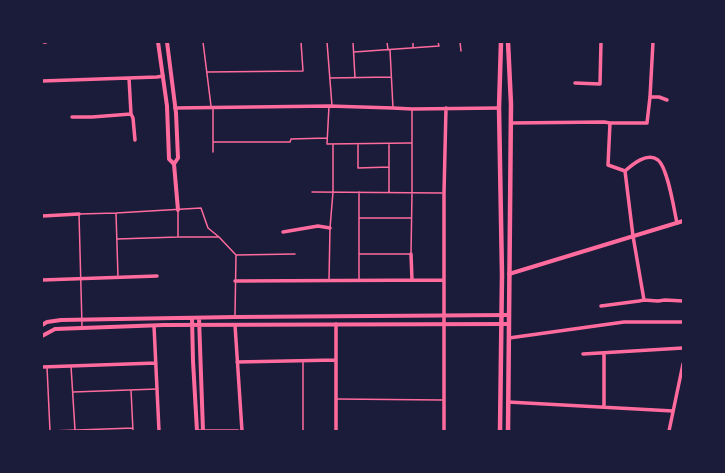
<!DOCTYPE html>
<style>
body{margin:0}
#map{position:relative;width:725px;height:473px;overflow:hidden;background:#1b1b3a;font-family:Cabin,sans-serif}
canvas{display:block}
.frame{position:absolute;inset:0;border:43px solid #1b1b3a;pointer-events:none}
</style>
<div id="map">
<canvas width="725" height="473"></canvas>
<div class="frame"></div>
</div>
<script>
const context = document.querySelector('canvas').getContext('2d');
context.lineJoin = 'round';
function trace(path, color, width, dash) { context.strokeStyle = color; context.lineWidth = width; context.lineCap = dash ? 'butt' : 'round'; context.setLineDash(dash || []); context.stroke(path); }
trace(new Path2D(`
 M 203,42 L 211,106
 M 327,42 L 332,106
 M 353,42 L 355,78
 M 387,42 L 388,50
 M 413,42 L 413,48
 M 460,42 L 461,51
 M 390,50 L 393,108
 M 354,52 L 439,46 L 438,42
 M 207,72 L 303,71 L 301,42
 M 330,78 L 391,77
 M 329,106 L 327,144 L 411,143
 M 213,108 L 213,152
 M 213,142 L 290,142 L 291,139 L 327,138
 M 389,144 L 389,192
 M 358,145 L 358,168 L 389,167
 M 312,192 L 442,193
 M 116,213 L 118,277
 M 359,218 L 411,218
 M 178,237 L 218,237
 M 117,239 L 178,237 L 178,210
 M 359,254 L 411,254 L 412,193 L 412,110
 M 329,280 L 330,228 L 333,192 L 333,144
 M 359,280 L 359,192
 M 235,315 L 236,255 L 295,254
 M 82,326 L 79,214 L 116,213 L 201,208 L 208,228 L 219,237 L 236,255
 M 71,366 L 75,430
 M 47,367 L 50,431
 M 131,390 L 133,431
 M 73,392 L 157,389
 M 336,399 L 443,400
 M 50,431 L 133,428
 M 303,431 L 303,361`), '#ff6b9d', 1.5);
trace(new Path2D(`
 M 42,42 L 46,42
 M 129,78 L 131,114 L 133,118 L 135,140
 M 42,81 L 157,77 L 163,76
 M 575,83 L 600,84 L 601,42
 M 650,97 L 659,97 L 667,100
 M 175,108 L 329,106 L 393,108 L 412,109 L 499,108
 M 72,117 L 92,117 L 131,114
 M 511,123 L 604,122 L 610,123 L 647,123 L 650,97 L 653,42
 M 610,123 L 608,165 L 625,171
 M 625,171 L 633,236 L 644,300
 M 625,171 C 633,164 647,152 658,160 C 668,168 674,210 677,223
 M 42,216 L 79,214
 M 283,232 L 318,226 L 330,228
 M 411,254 L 412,280
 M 42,280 L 157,276
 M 235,281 L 444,280
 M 601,306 L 639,301 L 644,300 L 658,301 L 665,300 L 683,301
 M 336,324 L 336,431
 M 235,325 L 242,431
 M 154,326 L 159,431
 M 509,338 L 624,322 L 683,322
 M 604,353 L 604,407
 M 583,354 L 683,348
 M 237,362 L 336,360
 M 42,367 L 156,363
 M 508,402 L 673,411
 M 197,431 L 238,431
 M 444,431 L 444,193 L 446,108
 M 669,431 L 683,364`), '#ff6b9d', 3.5);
trace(new Path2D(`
 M 158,42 L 167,106 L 169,159 L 174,164 L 178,210
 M 167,42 L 176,113 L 178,158 L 174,164
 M 509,274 L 683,221
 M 192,318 L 193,361 L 197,431
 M 199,318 L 203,431
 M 42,325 L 47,322 L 61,320 L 235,317 L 509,315
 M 42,336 L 55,329 L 164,325 L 509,324`), '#ff6b9d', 4);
trace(new Path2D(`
 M 500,431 L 502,275 L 499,108 L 501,42
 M 508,431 L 511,104 L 508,42`), '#ff6b9d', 4.5);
</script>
